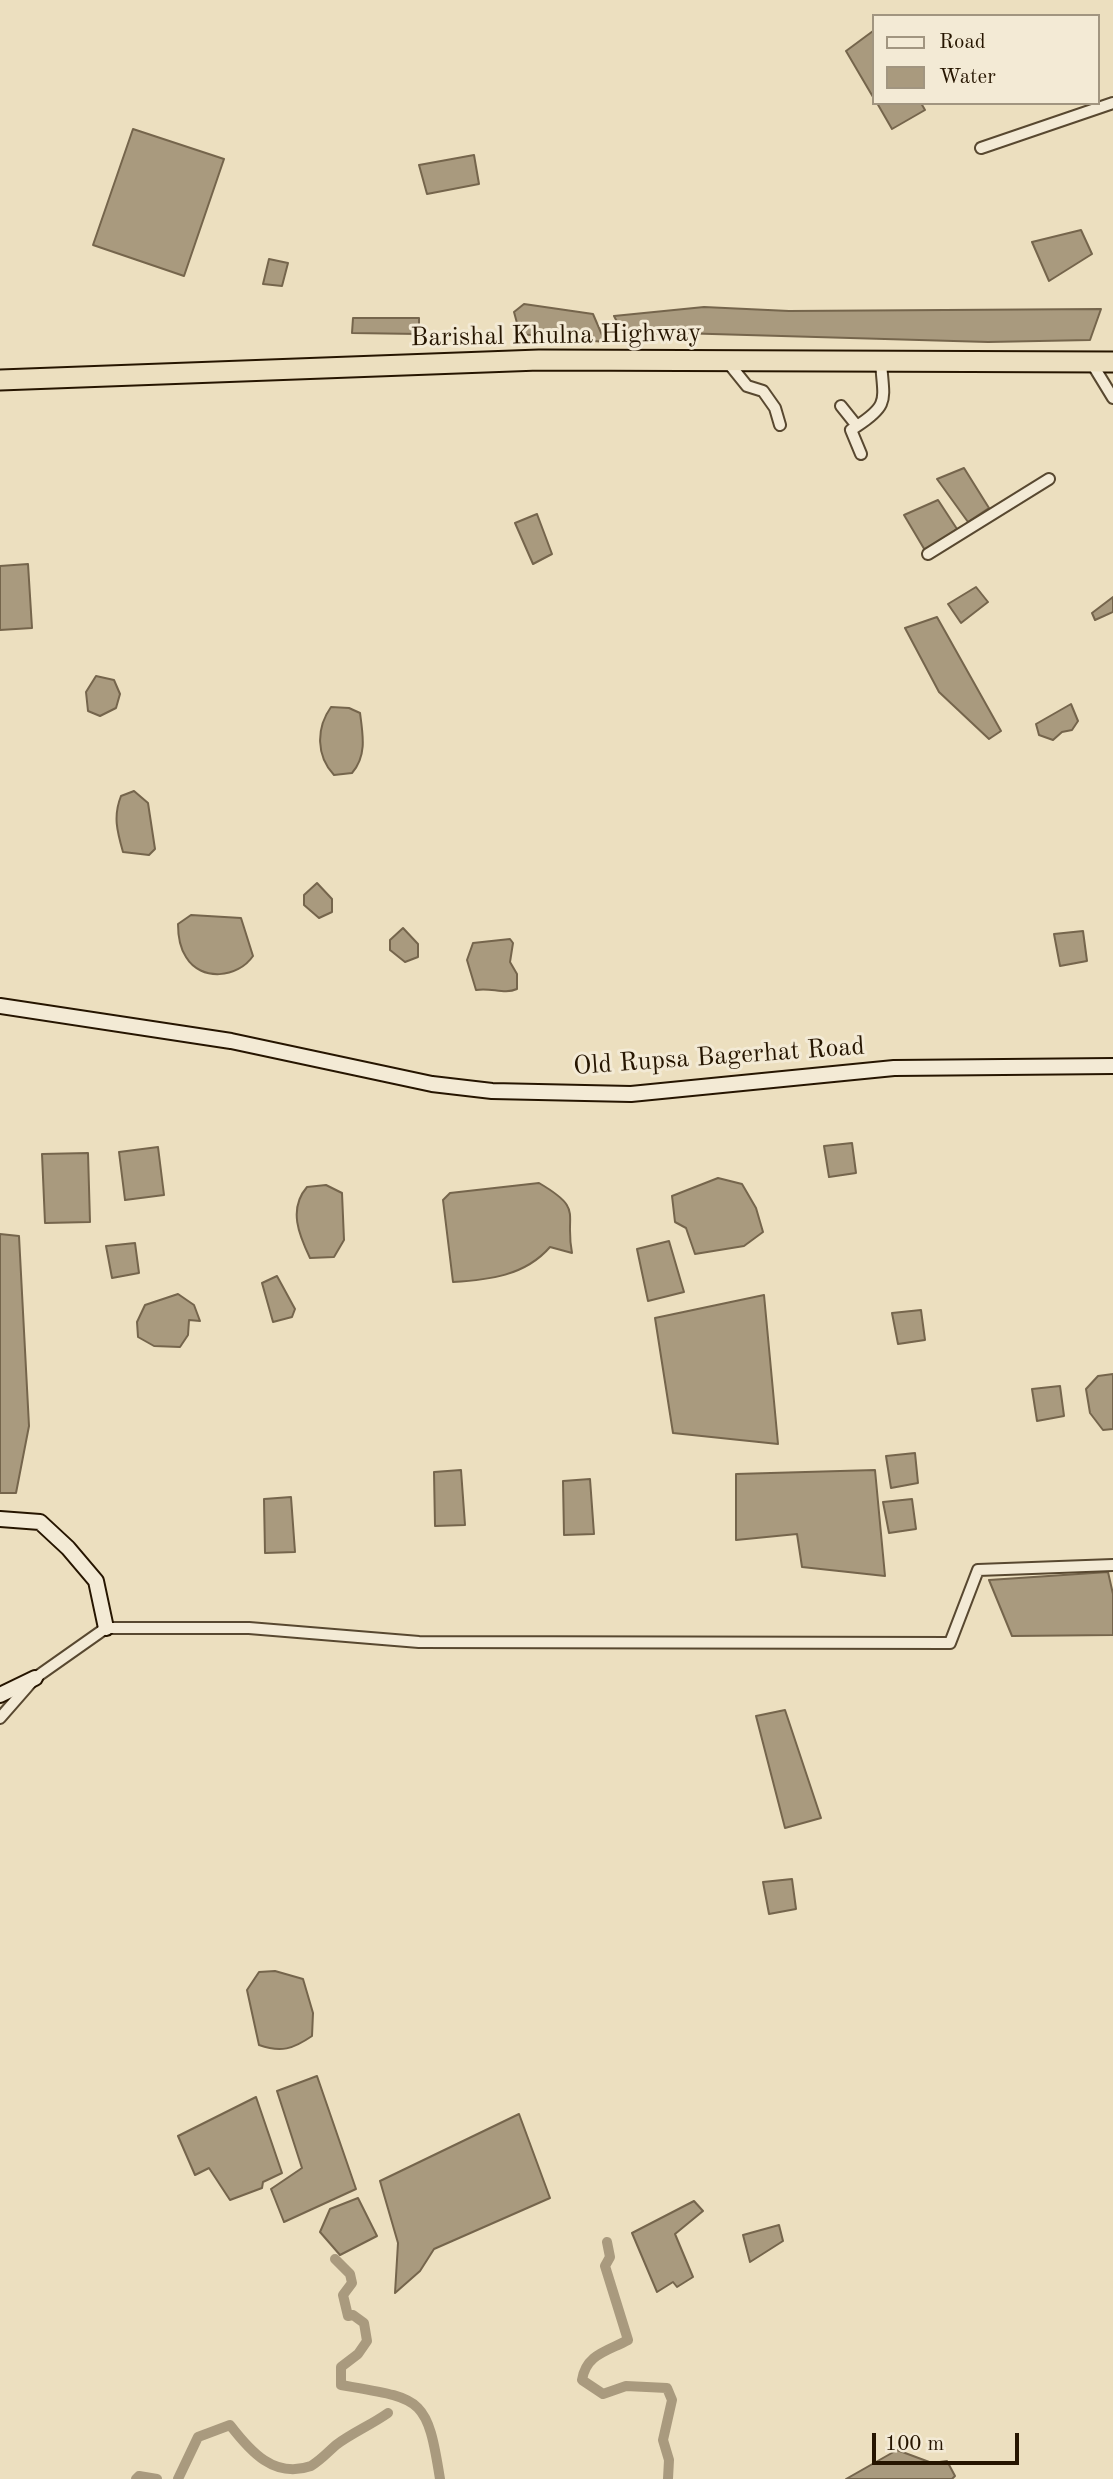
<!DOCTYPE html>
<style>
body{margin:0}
#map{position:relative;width:1113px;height:2479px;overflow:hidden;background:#ecdfbf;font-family:"Old Standard TT",serif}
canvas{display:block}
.legend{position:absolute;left:872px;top:14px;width:228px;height:91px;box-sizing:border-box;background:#f3ead5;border:2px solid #a19580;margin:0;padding:9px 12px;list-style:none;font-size:21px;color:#261500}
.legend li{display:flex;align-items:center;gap:14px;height:35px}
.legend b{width:35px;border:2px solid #a19580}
.scale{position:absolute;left:872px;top:2433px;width:147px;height:32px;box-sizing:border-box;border:4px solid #261500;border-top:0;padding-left:9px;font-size:21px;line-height:24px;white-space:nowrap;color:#261500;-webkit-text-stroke:5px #f3ead5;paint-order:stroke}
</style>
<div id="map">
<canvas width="1113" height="2479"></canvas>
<ul class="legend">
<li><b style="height:9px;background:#f3ead5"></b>Road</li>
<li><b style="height:19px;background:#a99a7e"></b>Water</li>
</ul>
<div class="scale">100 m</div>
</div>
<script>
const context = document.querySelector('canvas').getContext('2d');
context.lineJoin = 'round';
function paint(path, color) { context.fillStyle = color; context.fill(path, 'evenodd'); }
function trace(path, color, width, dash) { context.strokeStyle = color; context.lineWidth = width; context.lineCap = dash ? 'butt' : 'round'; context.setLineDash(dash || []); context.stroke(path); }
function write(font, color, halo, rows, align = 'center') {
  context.font = font + ' "Old Standard TT",serif'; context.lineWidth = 6; context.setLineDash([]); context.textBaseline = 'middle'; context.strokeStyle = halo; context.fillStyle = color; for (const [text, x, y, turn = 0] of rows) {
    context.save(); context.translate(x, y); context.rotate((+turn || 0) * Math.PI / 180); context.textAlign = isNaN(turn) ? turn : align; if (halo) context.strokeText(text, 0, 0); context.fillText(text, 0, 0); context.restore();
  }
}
const water = new Path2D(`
 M 873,31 L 873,97 L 846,51 Z
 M 877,103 L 921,103 L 925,110 L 892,129 Z
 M 133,129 L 224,159 L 184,276 L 93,245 Z
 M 474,155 L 479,184 L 427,194 L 419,165 Z
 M 1081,230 L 1092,254 L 1049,281 L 1032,242 Z
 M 269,259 L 288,263 L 282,286 L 263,284 Z
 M 524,304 L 593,314 L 605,342 L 520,334 L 514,312 Z
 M 704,307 L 789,311 L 1101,309 L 1090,340 L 988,342 L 678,333 L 624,335 L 614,316 Z
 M 353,318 L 419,318 L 419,334 L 352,333 Z
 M 964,468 L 989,508 L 968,522 L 937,479 Z
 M 938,500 L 957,529 L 926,552 L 904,515 Z
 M 537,514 L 552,554 L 533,564 L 515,523 Z
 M 28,564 L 32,628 L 0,630 L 0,566 Z
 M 976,587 L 988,602 L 961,623 L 948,604 Z
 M 1113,597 L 1113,612 L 1095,620 L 1092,613 Z
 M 937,617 L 1001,731 L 989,739 L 939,692 L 905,628 Z
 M 96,676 L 114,680 L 120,694 L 116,708 L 100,716 L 88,711 L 86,692 Z
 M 1071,704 L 1078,721 L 1072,730 L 1062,732 L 1053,740 L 1039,735 L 1036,724 Z
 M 331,707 L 349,708 L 360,713 C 363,735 367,756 352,773 L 334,775 C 316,756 316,728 331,707 Z
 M 134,791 L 148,803 L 155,849 L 149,855 L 123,852 C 117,831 113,816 121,796 Z
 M 317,883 L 332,899 L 332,912 L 319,918 L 304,905 L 304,895 Z
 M 191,915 L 241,918 L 253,956 C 238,978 201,982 186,957 C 180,948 178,935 178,924 Z
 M 403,928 L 418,944 L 418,957 L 405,962 L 390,950 L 390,940 Z
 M 1083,931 L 1087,961 L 1060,966 L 1054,934 Z
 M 510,939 L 513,943 L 510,962 L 517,974 L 517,989 C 504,995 491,987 476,990 L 467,960 L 473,943 Z
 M 852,1143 L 856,1173 L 829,1177 L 824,1146 Z
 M 158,1147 L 164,1195 L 125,1200 L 119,1152 Z
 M 88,1153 L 90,1222 L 45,1223 L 42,1154 Z
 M 718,1178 L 742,1184 L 756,1208 L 763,1232 L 744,1246 L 695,1254 L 686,1228 L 675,1222 L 672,1196 Z
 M 539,1183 C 585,1210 564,1212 572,1253 L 550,1247 C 525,1276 488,1280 453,1282 L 443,1200 L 450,1193 Z
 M 326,1185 L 342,1193 L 344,1240 L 334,1257 L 310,1258 C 299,1235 288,1209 307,1187 Z
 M 0,1234 L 19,1236 L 29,1426 L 16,1493 L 0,1493 Z
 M 669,1241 L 684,1292 L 648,1301 L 637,1249 Z
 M 135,1243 L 139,1273 L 112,1278 L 106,1246 Z
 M 277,1276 L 295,1309 L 292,1317 L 273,1322 L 262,1283 Z
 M 178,1294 L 194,1305 L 200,1321 L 189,1320 L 188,1335 L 180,1347 L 154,1346 L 138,1337 L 137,1322 L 145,1305 Z
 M 764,1295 L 778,1444 L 673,1433 L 655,1318 Z
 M 921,1310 L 925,1340 L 898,1344 L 892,1313 Z
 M 1113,1374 L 1113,1429 L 1103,1430 L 1090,1413 L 1086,1389 L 1098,1376 Z
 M 1060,1386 L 1064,1416 L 1037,1421 L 1032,1389 Z
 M 915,1453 L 918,1483 L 891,1488 L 886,1456 Z
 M 461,1470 L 465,1525 L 435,1526 L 434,1472 Z
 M 875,1470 L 885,1576 L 802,1567 L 797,1534 L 736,1540 L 736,1474 Z
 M 590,1479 L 594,1534 L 564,1535 L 563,1481 Z
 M 291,1497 L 295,1552 L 265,1553 L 264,1499 Z
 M 912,1499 L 916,1529 L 889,1533 L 883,1502 Z
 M 1108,1572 L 1113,1594 L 1113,1635 L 1012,1636 L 989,1580 Z
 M 785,1710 L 821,1818 L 785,1828 L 756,1716 Z
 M 792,1879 L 796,1909 L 769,1914 L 763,1882 Z
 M 275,1971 L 303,1979 L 313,2013 L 312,2036 C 293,2049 281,2053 259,2045 L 247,1990 L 259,1972 Z
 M 317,2076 L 356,2189 L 284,2222 L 271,2189 L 302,2168 L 277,2091 Z
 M 256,2097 L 282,2173 L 263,2182 L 262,2188 L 230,2200 L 209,2168 L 195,2175 L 178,2136 Z
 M 519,2114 L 550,2198 L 434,2249 L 420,2271 L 395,2293 L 398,2243 L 380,2181 Z
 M 358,2198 L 377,2236 L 340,2255 L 320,2232 L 330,2209 Z
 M 694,2201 L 703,2211 L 675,2234 L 693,2277 L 677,2287 L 673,2282 L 657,2292 L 632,2233 Z
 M 779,2225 L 783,2241 L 750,2262 L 743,2235 Z
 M 897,2450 L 932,2463 L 947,2461 L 955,2476 L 952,2479 L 846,2479 Z`);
paint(water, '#a99a7e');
trace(water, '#75654c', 2);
trace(new Path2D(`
 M 607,2242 L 610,2257 L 605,2266 L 628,2340 C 608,2351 586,2354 582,2380 L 603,2394 L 626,2386 L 667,2388 L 672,2400 L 663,2440 L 669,2460 L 668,2479
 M 335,2259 L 350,2274 L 352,2283 L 343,2295 L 348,2316 L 353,2315 L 364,2323 L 367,2341 L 358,2354 L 341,2367 L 341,2385 C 422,2399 427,2396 440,2479
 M 136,2479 L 139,2476 L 157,2479
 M 178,2479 L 198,2437 L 230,2425 C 250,2451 274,2479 311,2466 C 321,2460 328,2452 336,2445 C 352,2433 371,2425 388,2413`), '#a99a7e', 10);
const street = new Path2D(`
 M 981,148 L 1113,103
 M 726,360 L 747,386 L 763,391 L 775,408 L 780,425
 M 1091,362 L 1113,398
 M 841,406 L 857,426 C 891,404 883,399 881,361
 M 857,426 L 851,430 L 861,454
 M 928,554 L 1049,479
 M 0,1718 L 35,1678 L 106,1628 L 249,1628 L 419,1642 L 950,1643 L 978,1570 L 1113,1565`);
const secondary = new Path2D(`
 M 0,1006 L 231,1041 L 432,1084 L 492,1091 L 631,1094 L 894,1068 L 1113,1066
 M 0,1519 L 40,1522 L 68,1548 L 96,1581 L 106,1628
 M 0,1695 L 35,1678`);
const highway = new Path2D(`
 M 0,380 L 539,360 L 1113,362`);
trace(street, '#584830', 14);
trace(secondary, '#261500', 18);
trace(highway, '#261500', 23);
trace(street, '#f3ead5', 10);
trace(secondary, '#f3ead5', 14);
trace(highway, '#ecdfbf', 19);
write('26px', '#261500', '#f3ead5', [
 ["Barishal Khulna Highway",556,336,-1],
 ["Old Rupsa Bagerhat Road",719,1057,-4]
]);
</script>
